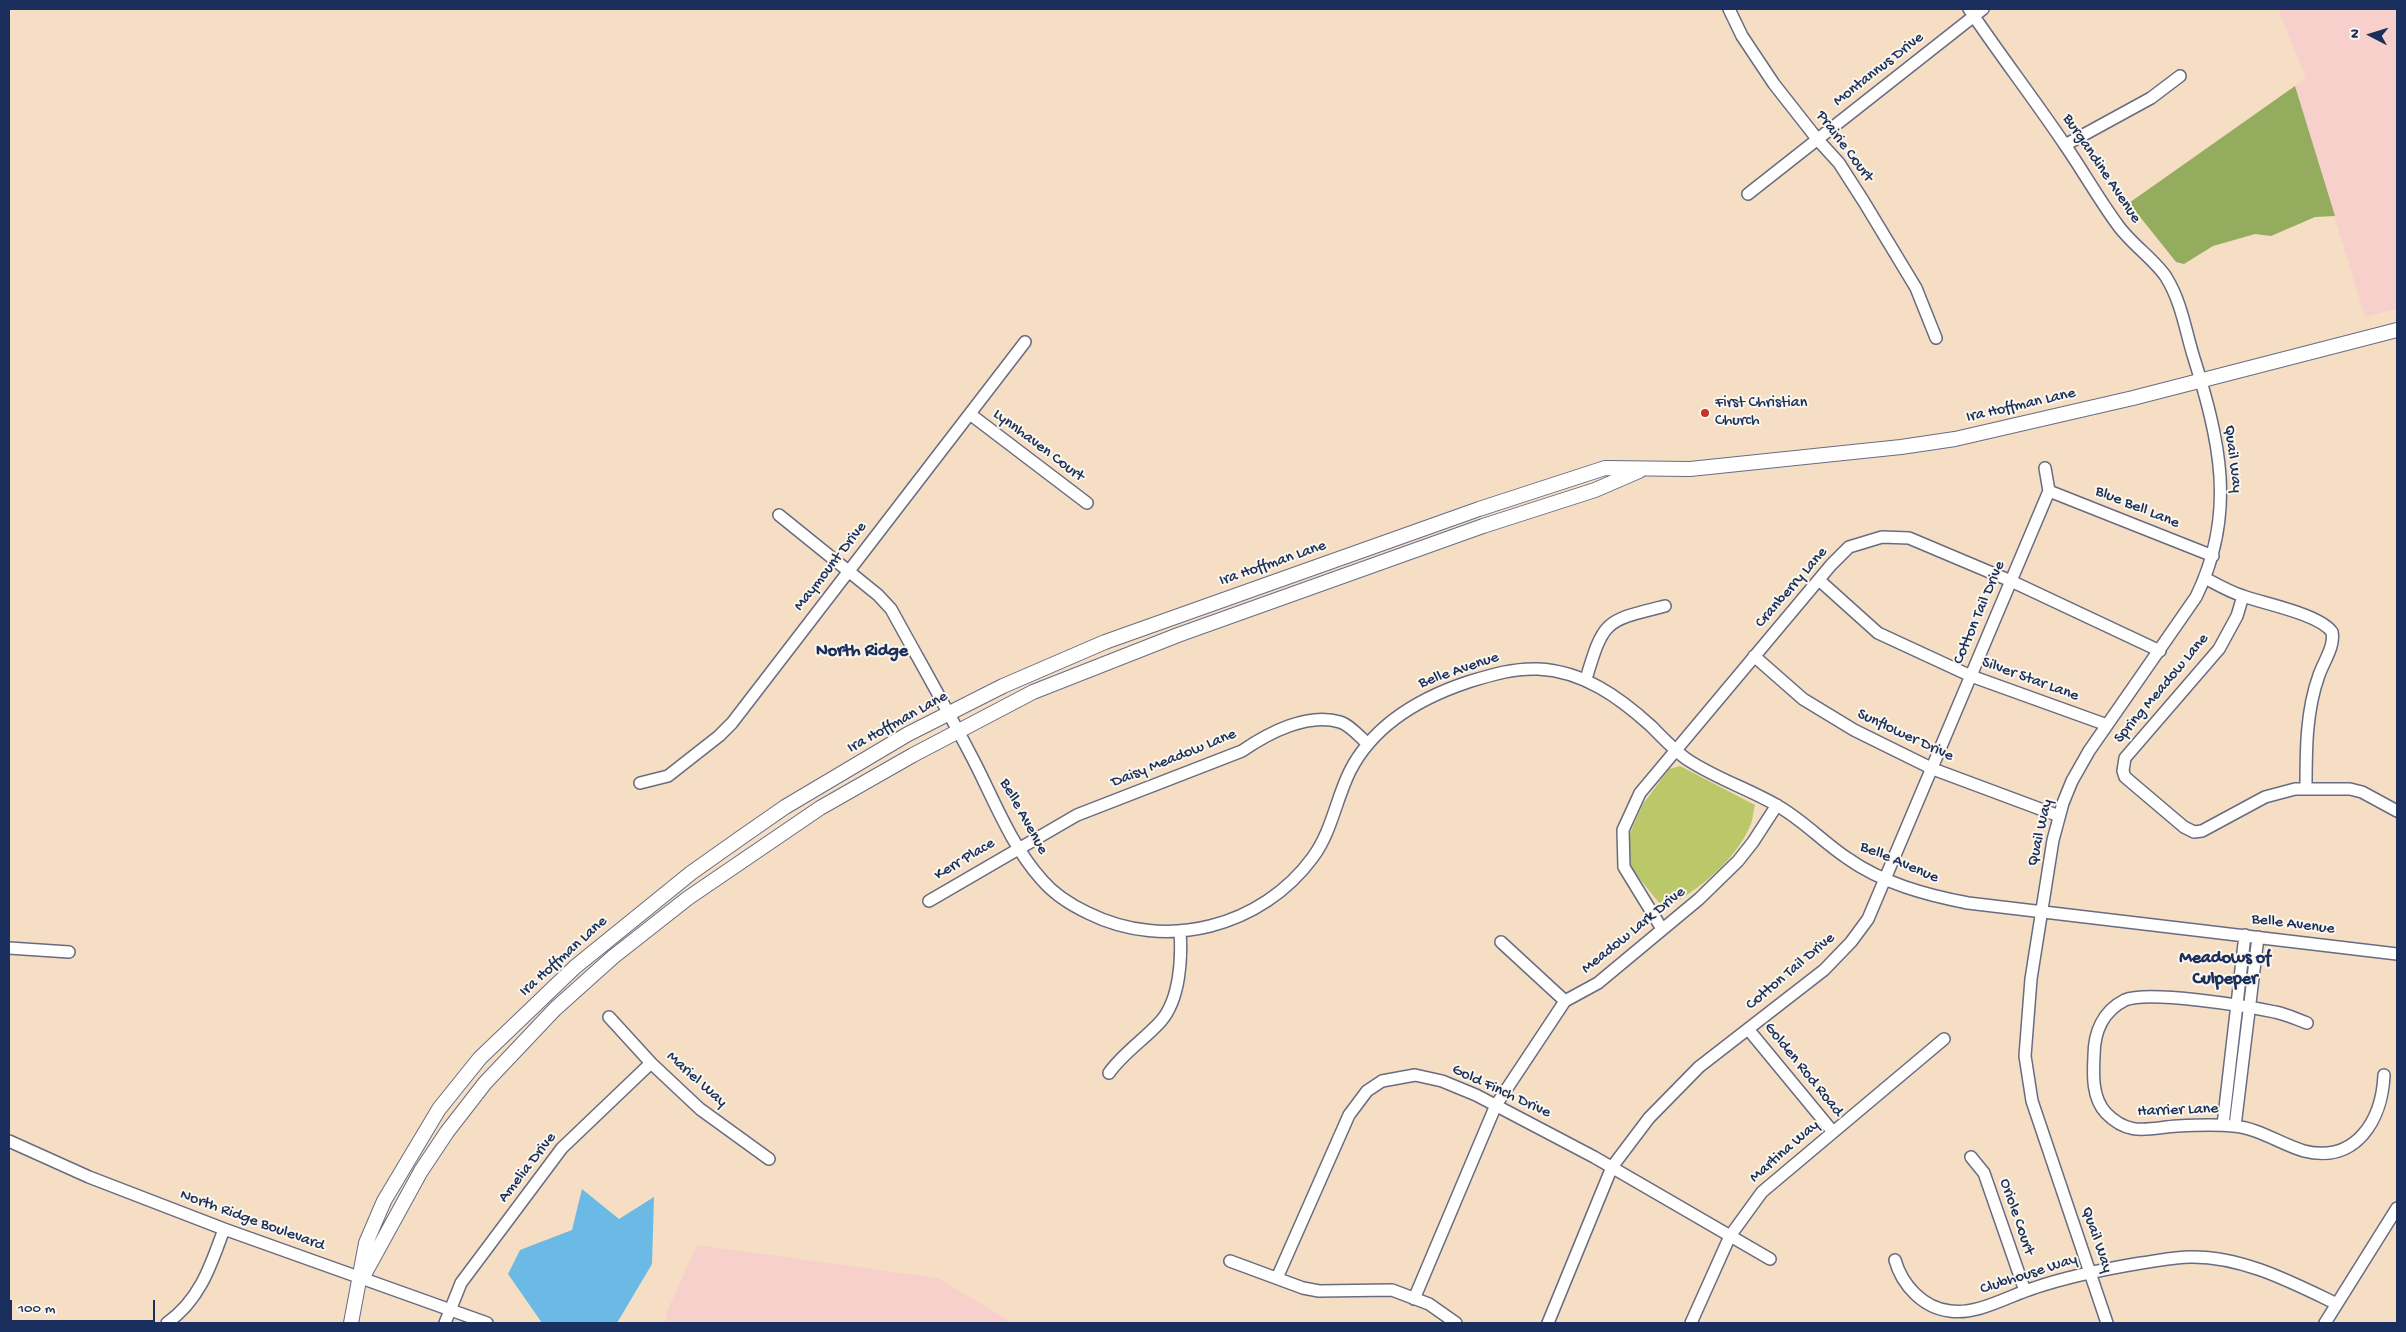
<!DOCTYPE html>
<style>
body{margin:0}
#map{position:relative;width:2406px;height:1332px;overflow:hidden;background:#f5dec3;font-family:"Gochi Hand",sans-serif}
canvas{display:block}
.frame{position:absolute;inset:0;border:10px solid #1b2f5e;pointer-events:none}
.north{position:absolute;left:2346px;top:10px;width:50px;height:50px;-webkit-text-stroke:4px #fbf7ec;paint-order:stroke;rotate:275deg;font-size:14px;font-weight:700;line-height:20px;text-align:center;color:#1b2f5e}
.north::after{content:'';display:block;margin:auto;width:18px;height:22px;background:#1b2f5e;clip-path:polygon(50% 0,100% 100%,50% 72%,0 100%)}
.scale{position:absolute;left:10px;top:1300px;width:145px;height:22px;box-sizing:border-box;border:2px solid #1b2f5e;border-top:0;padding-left:6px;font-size:15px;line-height:18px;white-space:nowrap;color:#1b2f5e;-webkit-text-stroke:4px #fbf7ec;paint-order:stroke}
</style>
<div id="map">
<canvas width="2406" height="1332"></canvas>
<div class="frame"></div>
<div class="north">N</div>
<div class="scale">100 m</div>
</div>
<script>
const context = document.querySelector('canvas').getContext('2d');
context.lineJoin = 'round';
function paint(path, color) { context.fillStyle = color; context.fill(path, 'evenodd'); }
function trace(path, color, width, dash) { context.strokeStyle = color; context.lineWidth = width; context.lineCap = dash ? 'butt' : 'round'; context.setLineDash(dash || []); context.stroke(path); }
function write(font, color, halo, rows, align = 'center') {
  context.font = font + ' "Gochi Hand",sans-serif'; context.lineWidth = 4; context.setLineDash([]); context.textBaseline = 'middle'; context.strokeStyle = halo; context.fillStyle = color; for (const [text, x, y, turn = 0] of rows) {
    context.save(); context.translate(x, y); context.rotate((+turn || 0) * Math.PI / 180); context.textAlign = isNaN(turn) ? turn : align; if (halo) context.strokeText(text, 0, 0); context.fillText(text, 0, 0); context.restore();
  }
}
paint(new Path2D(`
 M 2278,9 L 2397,9 L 2397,309 L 2365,317 L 2295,86 L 2306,78 Z
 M 697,1245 L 938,1278 L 1013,1323 L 665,1323 L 668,1309 Z`), '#f7d0cc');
paint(new Path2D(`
 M 1680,766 L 1755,805 C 1753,811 1753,819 1751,824 C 1736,861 1697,891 1664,909 L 1631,868 L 1627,840 L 1643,804 L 1669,769 Z`), '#bac86a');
paint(new Path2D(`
 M 2295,86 L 2335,216 L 2315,217 L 2271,236 L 2255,234 L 2213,246 L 2184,264 L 2176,262 L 2129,203 Z`), '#93ac5e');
paint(new Path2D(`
 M 582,1189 L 619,1219 L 654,1197 L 652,1264 L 617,1323 L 542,1323 L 508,1274 L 520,1250 L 572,1230 Z`), '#6abae5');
const minor = new Path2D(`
 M 1729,9 L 1742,36 L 1774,84 L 1818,140 L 1839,163 L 1864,202 L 1916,288 L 1936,338
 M 1969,9 C 2000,55 2034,99 2065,145 C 2083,171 2098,198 2117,224 C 2130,243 2155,260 2166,277 C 2181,301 2185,328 2193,355 C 2220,441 2237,513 2196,597 L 2089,751 L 2072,781 L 2063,803 L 2053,840 L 2031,979 L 2025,1056 L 2032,1101 L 2107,1323
 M 2065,145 L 2151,98 L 2180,76
 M 1748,194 L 1983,9
 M 970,414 L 1087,503
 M 2049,491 L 2213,556
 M 779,515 L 878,595 L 891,609 C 920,662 950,714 977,767 C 996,805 1013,848 1042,880 C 1054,894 1071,905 1088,913 C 1166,952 1262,927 1313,857 C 1332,831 1336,799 1350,771 C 1374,724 1420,698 1468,682 C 1491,675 1513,668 1538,669 C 1583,671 1619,697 1651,726 C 1663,738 1675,751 1688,760 C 1717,779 1749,789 1778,806 C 1804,821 1823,842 1847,858 C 1882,883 1926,895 1968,903 L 2397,954
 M 2205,578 C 2218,585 2230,592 2243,596 C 2265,604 2319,614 2332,632 C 2335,646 2324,661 2319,675 C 2306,711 2306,750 2306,789
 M 1819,580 L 1878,633 L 1971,676 L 2107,725
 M 2243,596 L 2237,616 L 2219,649 L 2125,758 L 2123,771 L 2125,777 L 2184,827 L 2194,832 L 2202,831 L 2265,797 L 2295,789 L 2350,789 L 2362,792 L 2397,811
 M 1754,656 L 1803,699 L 1854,730 L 1933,769 L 2059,816
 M 1586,679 C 1604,619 1605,621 1665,606
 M 640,783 L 668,776 L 719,736 L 732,723 L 1025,342
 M 929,901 L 1077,815 L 1242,751 C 1268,733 1308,712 1340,722 C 1350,725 1360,737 1368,744
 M 1662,929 L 1624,867 L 1623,830 L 1640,793 L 1831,565 L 1849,547 L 1882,537 L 1909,538 L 2011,581 L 2160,651
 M 1501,942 L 1565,1001
 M 9,948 L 69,952
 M 609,1017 L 651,1063 L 700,1109 L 769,1159
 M 2307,1023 C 2296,1019 2286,1014 2275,1012 C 2246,1006 2149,990 2125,1000 C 2103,1011 2094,1032 2094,1056 C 2093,1075 2092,1098 2106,1113 C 2129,1137 2149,1128 2177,1126 C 2196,1125 2214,1124 2233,1126 C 2259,1128 2280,1144 2304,1151 C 2356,1164 2382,1120 2384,1075
 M 1748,1029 L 1833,1132
 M 1109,1073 C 1123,1053 1145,1039 1161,1021 C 1180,999 1182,958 1180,931
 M 2223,1125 L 2245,935
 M 2235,1126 L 2258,937
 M 9,1141 L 89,1177 L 224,1229 L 487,1323
 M 1971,1157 L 1984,1173 L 2025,1291
 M 1895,1260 C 1902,1285 1923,1308 1950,1311 C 1978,1315 2008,1296 2034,1288 C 2069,1276 2105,1269 2141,1263 C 2157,1261 2174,1257 2190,1257 C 2242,1256 2291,1282 2337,1304
 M 1230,1261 L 1303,1288 L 1319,1291 L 1392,1290 L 1429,1304 L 1456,1323
 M 1277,1278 L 1349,1115 L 1367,1091 L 1382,1081 L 1415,1075 L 1442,1081 L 1476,1095 L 1594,1157 L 1770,1259
 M 1414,1299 L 1496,1105 L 1565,1001 L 1598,983 L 1699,899 L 1738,861 L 1753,842 L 1777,805
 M 167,1323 C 200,1300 211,1265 224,1229
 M 445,1323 L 461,1283 L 562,1148 L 651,1063
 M 1548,1323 L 1612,1167 L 1649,1118 L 1699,1067 L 1824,970 L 1851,942 L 1868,919 L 2049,491 L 2045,468
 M 1691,1323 L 1730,1236 L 1762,1192 L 1944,1039
 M 2325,1323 L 2397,1208`);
const major = new Path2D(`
 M 365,1273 L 421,1171 L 447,1132 L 485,1083 L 555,1009 L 613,957 L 688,898 L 820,808 L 913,755 L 1033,692 L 1178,635 L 1483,526 L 1595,490 L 1639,471
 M 351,1323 L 366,1243 L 384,1201 L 439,1109 L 480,1058 L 575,967 L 691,873 L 739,839 L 785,807 L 908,734 L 1003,686 L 1105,642 L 1479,509 L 1605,468 L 1690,469 L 1901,447 L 1955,439 L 2133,398 L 2397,330`);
trace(minor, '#676c81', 14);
trace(major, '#676c81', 16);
trace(minor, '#fff', 11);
trace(major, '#fff', 14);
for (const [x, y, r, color] of [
 [1705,413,5,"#c8321e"]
]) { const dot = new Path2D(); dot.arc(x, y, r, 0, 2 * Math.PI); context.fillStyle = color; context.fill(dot); trace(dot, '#fbf7ec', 2); }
write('16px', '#1b2f5e', '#fbf7ec', [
 ["Montannus Drive",1879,70,-38],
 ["Prairie Court",1844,147,53],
 ["Burgandine Avenue",2101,169,56],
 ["Ira Hoffman Lane",2021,406,-13],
 ["Lynnhaven Court",1038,446,37],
 ["Quail Way",2232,459,83],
 ["Blue Bell Lane",2137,508,22],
 ["Ira Hoffman Lane",1273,564,-19],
 ["Maymount Drive",831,567,-52],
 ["Cranberry Lane",1792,588,-49],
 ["Cotton Tail Drive",1980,613,-67],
 ["Belle Avenue",1459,671,-19],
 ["Silver Star Lane",2030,680,20],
 ["Spring Meadow Lane",2162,689,-50],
 ["Ira Hoffman Lane",898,723,-29],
 ["Sunflower Drive",1905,736,25],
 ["Daisy Meadow Lane",1174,759,-22],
 ["Belle Avenue",1023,817,61],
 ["Quail Way",2041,833,-77],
 ["Kerr Place",965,860,-31],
 ["Belle Avenue",1899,863,23],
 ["Belle Avenue",2293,925,7],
 ["Meadow Lark Drive",1634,931,-39],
 ["Ira Hoffman Lane",564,957,-42],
 ["Cotton Tail Drive",1791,972,-40],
 ["Golden Rod Road",1803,1070,51],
 ["Mariel Way",696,1080,42],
 ["Gold Finch Drive",1501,1092,25],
 ["Harrier Lane",2178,1111,-2],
 ["Martina Way",1785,1152,-41],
 ["Amelia Drive",528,1168,-52],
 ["Oriole Court",2016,1217,71],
 ["North Ridge Boulevard",252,1221,20],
 ["Quail Way",2096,1240,71],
 ["Clubhouse Way",2029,1275,-18]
]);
write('16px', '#1b2f5e', '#fbf7ec', [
 ["First Christian",1715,404],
 ["Church",1715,422]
], 'left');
write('bold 18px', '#1b2f5e', '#fbf7ec', [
 ["North Ridge",862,652],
 ["Meadows of",2225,959],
 ["Culpeper",2225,980]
]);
</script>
